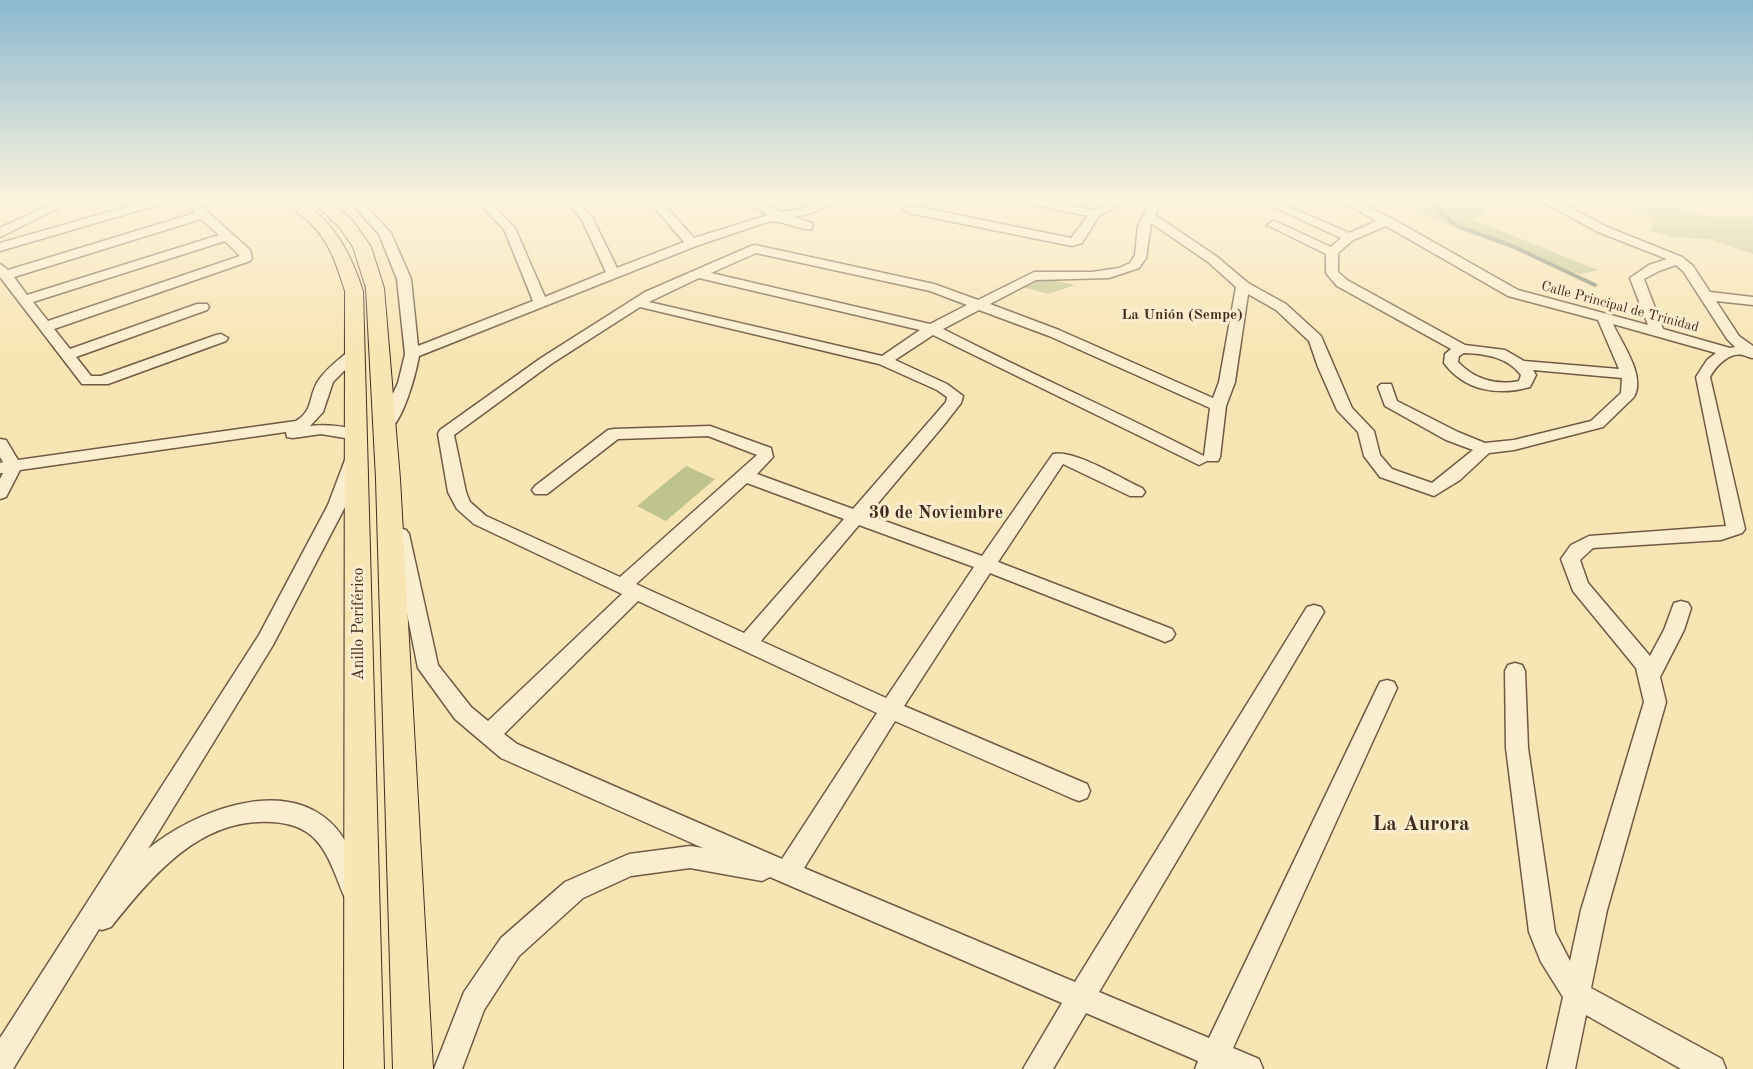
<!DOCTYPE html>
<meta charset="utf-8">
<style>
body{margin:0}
canvas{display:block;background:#f8e5b4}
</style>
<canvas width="1753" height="1069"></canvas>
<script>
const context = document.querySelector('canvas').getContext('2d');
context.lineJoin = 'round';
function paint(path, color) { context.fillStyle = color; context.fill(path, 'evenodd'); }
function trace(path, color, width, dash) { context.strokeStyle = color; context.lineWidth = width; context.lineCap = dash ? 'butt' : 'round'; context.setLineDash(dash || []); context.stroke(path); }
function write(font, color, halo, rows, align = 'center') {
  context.font = font + ' "Old Standard TT",serif'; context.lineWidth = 6; context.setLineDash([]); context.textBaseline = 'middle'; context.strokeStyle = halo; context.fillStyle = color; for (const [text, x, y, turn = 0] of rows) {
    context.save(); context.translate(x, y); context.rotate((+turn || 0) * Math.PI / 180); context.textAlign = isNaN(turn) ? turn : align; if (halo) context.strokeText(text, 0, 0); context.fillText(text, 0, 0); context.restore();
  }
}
paint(new Path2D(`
 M 1413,201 L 1479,201 L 1487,211 L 1474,220 L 1598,270 L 1581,274 L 1554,267 L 1518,247 L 1458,228 L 1414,212 Z
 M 1604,201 L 1664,201 C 1689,219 1724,217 1753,216 L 1753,254 L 1708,239 L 1669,237 L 1649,230 L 1656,220 L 1627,208 Z
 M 1028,280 L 1058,281 L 1075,285 L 1048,294 L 1023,287 Z
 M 686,466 L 715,479 L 666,521 L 637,506 Z`), '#bfc48c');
trace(new Path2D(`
 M 1436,201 L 1434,207 L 1457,226 L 1512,246 L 1595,285`), '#798473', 4);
const minor = new Path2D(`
 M 0,201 L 10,201 L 0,206 Z
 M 58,201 L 73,201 L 0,237 L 0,228 Z
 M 147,201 L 166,201 L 164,203 L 0,251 L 0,243 Z
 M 183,201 L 196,201 L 250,250 L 252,258 L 250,261 L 54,329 L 70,349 L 197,304 L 207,304 L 209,307 L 207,310 L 76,357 L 91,376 L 101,376 L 216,335 L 221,334 L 228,338 L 226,341 L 108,384 L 82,384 L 0,277 L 0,264 L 8,270 L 195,213 ZM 201,219 L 219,235 L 27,295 L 14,277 ZM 225,241 L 240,256 L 48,321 L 33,302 Z
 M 349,201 L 361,201 L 391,233 L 411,279 L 418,346 L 533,301 L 504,229 L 476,201 L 489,201 L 515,228 L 545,297 L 606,272 L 582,220 L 566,201 L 578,201 L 593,219 L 617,268 L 684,242 L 649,201 L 661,201 L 694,238 L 768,215 L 743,201 L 758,201 L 781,212 L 804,208 L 823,201 L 839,201 L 811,213 L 794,217 L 812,223 L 812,229 C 797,231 785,219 767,222 L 696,246 L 419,356 C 416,373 402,428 385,432 L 377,427 L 398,383 L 405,354 L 397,279 L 379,234 Z
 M 1025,201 L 1048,201 L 1093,210 L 1111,201 L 1126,201 L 1099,216 L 1082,243 L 1072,246 L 909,213 L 903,209 L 909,205 L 1071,238 L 1088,216 L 1031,204 Z
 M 1151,201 L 1163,201 L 1155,215 L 1216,256 L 1248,283 L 1286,304 L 1321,336 L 1352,408 L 1374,431 L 1380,455 L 1392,469 L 1432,483 L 1473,450 L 1446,440 L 1385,406 L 1378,387 L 1381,384 L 1391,384 L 1397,401 L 1458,432 L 1485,443 L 1514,440 L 1591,421 L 1621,393 L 1622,378 L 1533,370 L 1536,375 L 1530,387 C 1498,396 1465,391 1444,363 L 1445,354 L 1451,349 L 1337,286 L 1326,273 L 1326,254 L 1267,225 L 1273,221 L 1277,222 L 1331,247 L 1341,238 L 1260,201 L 1276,201 L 1349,233 L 1377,221 L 1340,201 L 1355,201 L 1391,218 L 1518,290 L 1648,325 L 1630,278 L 1649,265 L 1667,259 L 1598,232 L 1541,201 L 1559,201 L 1607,227 L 1682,257 L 1693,266 L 1710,292 L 1753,297 L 1753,305 L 1716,301 L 1739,336 L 1753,346 L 1753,358 C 1750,358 1747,356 1743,355 C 1729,352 1716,366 1710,377 L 1745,529 L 1742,533 L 1721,540 L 1593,548 L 1580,560 L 1588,583 L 1650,656 L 1664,630 L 1674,603 L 1681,601 L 1688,603 L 1691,608 L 1684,630 L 1660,677 L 1666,702 L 1607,910 L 1591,988 L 1722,1059 L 1726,1069 L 1681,1069 L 1586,1015 L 1575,1069 L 1547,1069 L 1563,997 L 1541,962 L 1529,932 L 1506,748 L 1505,671 L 1508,665 L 1515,663 L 1522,665 L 1525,671 L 1528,748 L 1555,932 L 1570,961 L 1581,910 L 1644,702 L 1636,668 L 1573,591 L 1561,559 L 1571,545 L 1589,536 L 1726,526 L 1696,377 L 1707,360 L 1716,353 L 1613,324 C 1622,344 1646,376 1634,397 L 1603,427 L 1514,450 L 1489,453 L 1460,480 L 1434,496 L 1380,477 L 1364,456 L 1358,432 L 1337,410 L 1318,367 L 1309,341 L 1276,310 L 1248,294 L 1235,382 L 1226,406 L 1220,457 L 1218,461 L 1207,461 L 1199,465 L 933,335 L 895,360 L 947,384 L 963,396 L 961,403 L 943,426 L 868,515 L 982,556 L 1053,454 C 1074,449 1122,479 1142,488 L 1145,492 L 1142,496 L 1130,496 L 1063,464 L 998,562 L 1172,629 L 1175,634 L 1172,639 L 1165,642 L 1158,639 L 990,573 L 904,706 L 1087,784 L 1090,791 L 1087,798 L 1079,801 L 1071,798 L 895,721 L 804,868 L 1075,982 L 1307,607 L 1314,605 L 1321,607 L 1324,612 L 1321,617 L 1099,992 L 1209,1038 L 1380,682 L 1387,680 L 1394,682 L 1397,688 L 1233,1048 L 1259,1059 L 1263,1069 L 1195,1069 L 1198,1061 L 1086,1013 L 1053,1069 L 1023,1069 L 1062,1003 L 770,877 L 762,881 L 690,868 L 631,876 L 583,898 L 519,956 L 484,1010 L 462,1069 L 434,1069 L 464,992 L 501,938 L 565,882 L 629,854 L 690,846 L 703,848 L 501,758 L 455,719 L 418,668 L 391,534 L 394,530 L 400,528 L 406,530 L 409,534 L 438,665 L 471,707 L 488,721 L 622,594 L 474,524 L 457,509 L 448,492 L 438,434 L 440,430 L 541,358 L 645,292 L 751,246 L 755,245 L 934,284 L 978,300 L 1034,272 L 1092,272 L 1119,268 L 1130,263 L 1135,255 L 1138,226 ZM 1151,223 L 1208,262 L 1236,287 L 1219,382 L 1213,398 L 1059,330 L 990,304 L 1036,280 L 1109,278 L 1139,268 L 1146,258 ZM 1386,226 L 1508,296 L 1598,320 L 1619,369 L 1524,361 L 1505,350 L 1465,345 L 1347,280 L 1338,272 L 1338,253 L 1353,240 ZM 756,253 L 930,291 L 967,305 L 930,324 L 711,273 ZM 1676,265 L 1683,271 L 1727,339 L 1735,347 L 1730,348 L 1663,329 L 1644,279 L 1659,271 ZM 699,278 L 920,330 L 882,356 L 649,302 ZM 640,307 L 879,364 L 937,390 L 947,397 L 946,402 L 853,509 L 757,474 L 773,457 L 771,448 L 710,426 L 614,429 L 608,430 L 535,486 L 532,490 L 535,494 L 547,494 L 618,439 L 708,436 L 757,455 L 620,577 L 486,516 L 470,502 L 466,492 L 454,435 L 551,364 ZM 979,310 L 1049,336 L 1210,408 L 1204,456 C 1118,412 1029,373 943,329 ZM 1464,353 C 1487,354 1507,357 1521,375 L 1519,381 C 1496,386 1474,379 1458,362 L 1459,356 ZM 747,483 L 844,519 L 744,633 L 636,584 ZM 859,525 L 974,567 L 886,698 L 761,641 ZM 638,601 L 877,713 L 782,859 L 517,744 L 504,734 Z
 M 354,350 L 361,354 L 333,382 L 323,412 L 310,426 C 323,424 357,426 365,435 L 363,439 L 357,440 L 321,434 L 293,438 L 287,437 L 286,432 L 20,470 L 6,497 L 0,499 L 0,479 L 3,473 L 0,473 L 0,463 L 3,462 L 0,457 L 0,439 L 6,440 L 18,460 L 296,421 C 314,410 308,397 318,381 C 326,369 338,360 349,351 Z
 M 353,455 L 359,456 L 361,460 L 346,505 L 273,645 L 148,849 C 192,813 280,776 330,822 C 349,839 357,867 366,890 L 363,898 L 354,902 L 345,898 C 336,878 330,854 314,838 C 303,827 288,823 272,822 C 200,817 152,876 111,927 L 102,930 L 99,929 L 13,1069 L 0,1069 L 0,1038 L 259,635 L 328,505 L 345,460 L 347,456 Z`);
const highway = new Path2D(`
 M 285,201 L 303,201 C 336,225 351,254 363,291 L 384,1069 L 344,1069 L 345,291 C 337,266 330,242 310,223 C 302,215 291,210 285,201 Z
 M 312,201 L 330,201 L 352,220 L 371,247 L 384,288 L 400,479 L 433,1069 L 393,1069 L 376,479 L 366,288 L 353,247 L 340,228 Z`);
trace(minor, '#705a46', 3);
trace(highway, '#422c22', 2);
paint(minor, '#faeece');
paint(highway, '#f8e5b4');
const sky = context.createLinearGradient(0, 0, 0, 351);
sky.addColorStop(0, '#8ab8cf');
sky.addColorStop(0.57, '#fcf3dd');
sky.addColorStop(1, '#fcf3dd00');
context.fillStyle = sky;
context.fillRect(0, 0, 1753, 351);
write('14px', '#422c22', '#faeece', [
 ["Calle Principal de Trinidad",1620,307,15]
]);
write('bold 15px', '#422c22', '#faeece', [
 ["La Unión (Sempe)",1182,315]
]);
write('16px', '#422c22', '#faeece', [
 ["Anillo Periférico",359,624,-90]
]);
write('bold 18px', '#422c22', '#faeece', [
 ["30 de Noviembre",936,513]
]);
write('bold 21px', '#422c22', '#faeece', [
 ["La Aurora",1421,824]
]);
</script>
